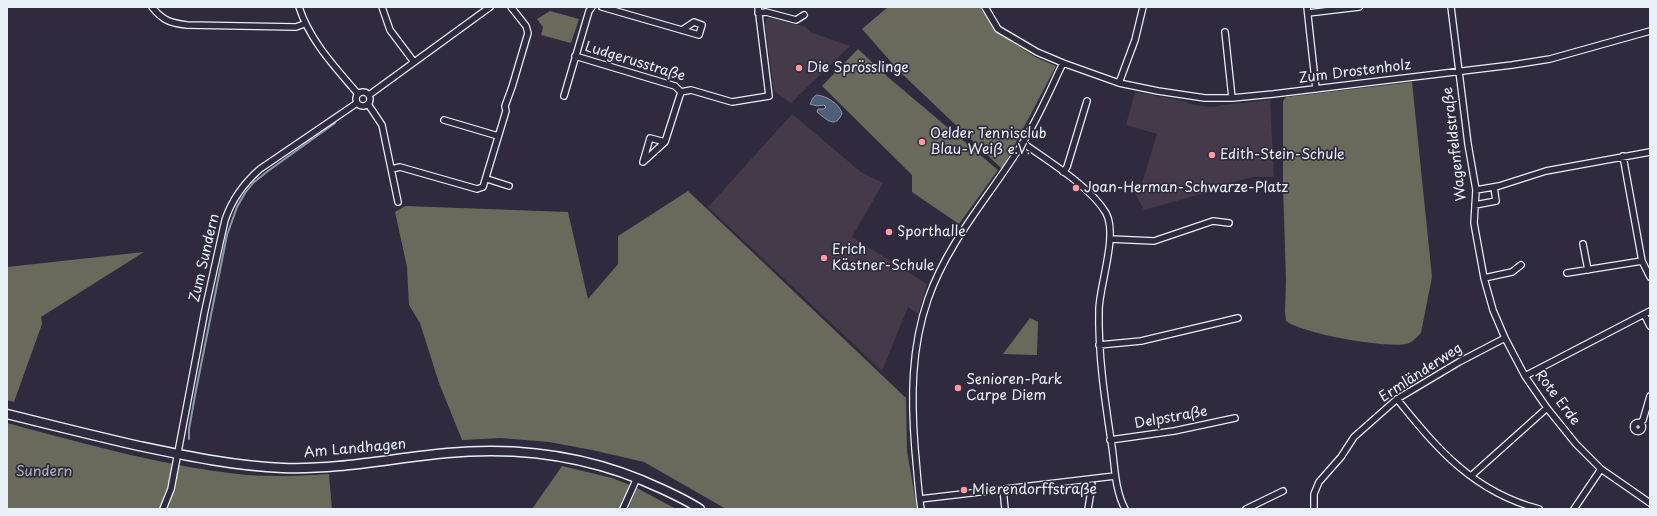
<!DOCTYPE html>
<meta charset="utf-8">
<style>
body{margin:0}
#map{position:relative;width:1657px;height:516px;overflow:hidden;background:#2f2a3d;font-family:"Playpen Sans",sans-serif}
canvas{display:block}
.frame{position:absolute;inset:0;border:8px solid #e8f1f8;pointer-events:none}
</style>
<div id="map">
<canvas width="1657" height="516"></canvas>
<div class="frame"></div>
</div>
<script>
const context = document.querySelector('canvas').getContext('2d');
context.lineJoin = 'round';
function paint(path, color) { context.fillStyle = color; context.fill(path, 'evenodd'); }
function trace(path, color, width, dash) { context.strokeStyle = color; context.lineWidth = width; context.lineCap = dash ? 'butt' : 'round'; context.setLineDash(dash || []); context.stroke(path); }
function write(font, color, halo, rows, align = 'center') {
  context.font = font + ' "Playpen Sans",sans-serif'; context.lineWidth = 3.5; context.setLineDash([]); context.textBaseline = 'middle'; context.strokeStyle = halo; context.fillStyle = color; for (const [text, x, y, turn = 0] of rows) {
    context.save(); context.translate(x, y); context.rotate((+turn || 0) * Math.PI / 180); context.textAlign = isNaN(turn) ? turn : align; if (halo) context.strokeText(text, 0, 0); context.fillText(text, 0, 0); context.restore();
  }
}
paint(new Path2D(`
 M 768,17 L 806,27 L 810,32 L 850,46 L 791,103 L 774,91 L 765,23 Z
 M 1135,92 L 1184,101 L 1193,105 L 1214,107 L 1222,105 L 1270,100 L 1274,177 L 1253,177 L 1206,189 L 1208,192 L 1144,210 L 1135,193 L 1140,190 L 1157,134 L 1126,125 Z
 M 792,114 L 861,172 L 883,183 L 852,237 L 927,284 L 918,314 L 908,307 L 882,371 L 708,207 Z`), '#453a49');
paint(new Path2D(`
 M 888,7 L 981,7 L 996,31 L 1035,57 L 1056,66 L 1002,169 L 900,72 L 862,29 Z
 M 550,11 L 579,19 L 571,43 L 541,35 L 543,27 L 537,19 Z
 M 858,49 L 889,78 L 998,170 L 959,224 L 912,192 L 912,175 L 822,86 Z
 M 1412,82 L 1432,277 L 1421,333 C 1417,337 1412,343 1406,344 C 1385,348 1303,334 1286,321 L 1285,311 L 1286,281 L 1283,185 L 1283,101 L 1286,97 Z
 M 688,191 L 906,398 L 907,451 L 917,509 L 726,509 L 644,462 L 592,450 L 549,442 L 501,438 L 462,440 L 439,383 L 420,323 L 409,305 L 407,267 L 395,212 L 405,206 L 568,212 L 588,299 L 618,264 L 618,236 Z
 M 144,252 L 41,317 L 42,324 L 14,402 L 7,400 L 7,267 Z
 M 1030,318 L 1038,322 L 1037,355 L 1003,354 Z
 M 7,423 C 86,444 166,467 247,475 C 274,477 302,476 329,474 L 332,509 L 7,509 Z
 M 562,466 L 612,478 L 630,485 L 620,509 L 532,509 Z
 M 637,488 L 676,509 L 628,509 Z`), '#696a5b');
const water = new Path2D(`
 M 817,95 C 827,96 839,104 842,113 C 836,130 826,119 817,112 L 818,109 L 824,109 L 826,107 L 824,105 L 817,106 L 810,104 L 813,98 Z`);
paint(water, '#4d6078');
trace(water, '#8b9aab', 1);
trace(new Path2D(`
 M 189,439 L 189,429 L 196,390 L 227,235 L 237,207 L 245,193 L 253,183 L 268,171 L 335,123`), '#8b9aab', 2);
const street = new Path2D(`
 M 152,7 C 163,21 171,23 187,25 L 296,27 L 304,24
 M 299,7 C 310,41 335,67 358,94
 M 382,7 L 390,30 L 414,62
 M 602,7 L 699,35 L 702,25 L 694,22 L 682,30
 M 985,7 L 998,29 L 1037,52 L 1063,63 L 1119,83 L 1158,91 L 1205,98 L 1232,98 L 1273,94 L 1512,65 L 1550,59 L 1650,31
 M 1307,7 L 1316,89
 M 1451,7 L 1468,144 L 1476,190 L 1474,223 L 1484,278 L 1493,310 L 1505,338 L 1525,376 L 1547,408 L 1576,444 L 1601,469 L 1650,503
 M 758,13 L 766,12 L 796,20 L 804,15
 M 1308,13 L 1359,7
 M 1225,32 L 1232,98
 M 575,56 L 675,86 L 681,92
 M 1119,83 L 1135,40 L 1143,7
 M356 99a7 7 0 1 1 14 0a7 7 0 1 1-14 0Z
 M 681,92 L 691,90 L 732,102 L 769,96 L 758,7
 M 369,95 L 490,7
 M 564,96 L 589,11 L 592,7
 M 368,104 L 382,125 L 398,202
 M 444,120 L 498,136
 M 665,142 L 650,138 L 643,162 L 665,142 L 681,92
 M 1023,143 C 1048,161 1091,187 1106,213 C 1118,235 1100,283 1099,309 C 1098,356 1105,401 1112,447 C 1115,468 1115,490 1125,509
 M 1623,156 L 1642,261 L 1650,277
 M 392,169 L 400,167 L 477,189 L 483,187 L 506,111 L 505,106 L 512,87 L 528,33 L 526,26 L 511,7
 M 1063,172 L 1067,167 L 1087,101
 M 487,179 L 509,186
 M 1476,190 L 1499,186 L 1546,171 L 1650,152
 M 1475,205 L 1496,201 L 1494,187
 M 1110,239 L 1154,241 L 1213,221 L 1229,223
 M 1583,244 L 1588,270
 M 1567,273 L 1642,261
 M 1484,278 L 1512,272 L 1521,265
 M 1644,314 L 1650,326
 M 1099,345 L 1141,341 L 1238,318
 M 1525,376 L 1650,311
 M 1397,399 C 1438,450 1474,492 1539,509
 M1633.5 427a4.5 4.5 0 1 1 9 0a4.5 4.5 0 1 1-9 0Z
 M 1640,423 L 1643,420 L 1650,396
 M 1110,440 L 1174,431 L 1235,418
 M 1471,476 L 1547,408
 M 1003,489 L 1005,509
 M 920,499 L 1115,476
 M 163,509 L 171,489 L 205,310 L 225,220 C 232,199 243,184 260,169 L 357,103
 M 623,509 L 637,478
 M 921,509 C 918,489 917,469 915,449 C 911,398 911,348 928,299 C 948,241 990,196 1022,144 C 1038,119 1050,90 1063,63
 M 1088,509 L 1092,485
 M 1246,509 L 1283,491
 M 1314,509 L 1314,494 L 1319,482 L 1341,457 L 1354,437 L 1397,399 L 1459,362 L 1505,338
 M 1574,509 L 1601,469`);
const secondary = new Path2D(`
 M 7,414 C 51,425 95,436 139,446 C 187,456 234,466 283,468 C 338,470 393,458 447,453 C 521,446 595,457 662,489 C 675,495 688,501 700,509`);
trace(street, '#e8f1f8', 8);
trace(secondary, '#e8f1f8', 11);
trace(street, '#2f2a3d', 5.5);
trace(secondary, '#2f2a3d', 8);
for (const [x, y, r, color] of [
 [799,68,4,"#ff9aa2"],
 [922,142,4,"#ff9aa2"],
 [1212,155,4,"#ff9aa2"],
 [1076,188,4,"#ff9aa2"],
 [889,232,4,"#ff9aa2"],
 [824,258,4,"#ff9aa2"],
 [958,388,4,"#ff9aa2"],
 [964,490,4,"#ff9aa2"]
]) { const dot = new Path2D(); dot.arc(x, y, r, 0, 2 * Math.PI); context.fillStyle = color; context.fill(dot); trace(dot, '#2f2a3d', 1.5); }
write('14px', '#e8f1f8', '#2f2a3d', [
 ["Ludgerusstraße",635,62,17],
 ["Zum Drostenholz",1355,72,-7],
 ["Wagenfeldstraße",1455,144,-97],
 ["Zum Sundern",205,258,-77],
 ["Ermländerweg",1421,373,-33],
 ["Rote Erde",1557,398,53],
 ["Delpstraße",1171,418,-10],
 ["Am Landhagen",355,449,-5]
]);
write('14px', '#e8f1f8', '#2f2a3d', [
 ["Die Sprösslinge",807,68],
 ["Oelder Tennisclub",930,134],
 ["Blau-Weiß e.V.",930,150],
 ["Edith-Stein-Schule",1220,155],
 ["Joan-Herman-Schwarze-Platz",1084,188],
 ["Sporthalle",897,232],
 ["Erich",832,250],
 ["Kästner-Schule",832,266],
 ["Senioren-Park",966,380],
 ["Carpe Diem",966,396],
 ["Mierendorffstraße",972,490]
], 'left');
write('14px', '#afb4b1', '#2f2a3d', [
 ["Sundern",44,472]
]);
</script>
